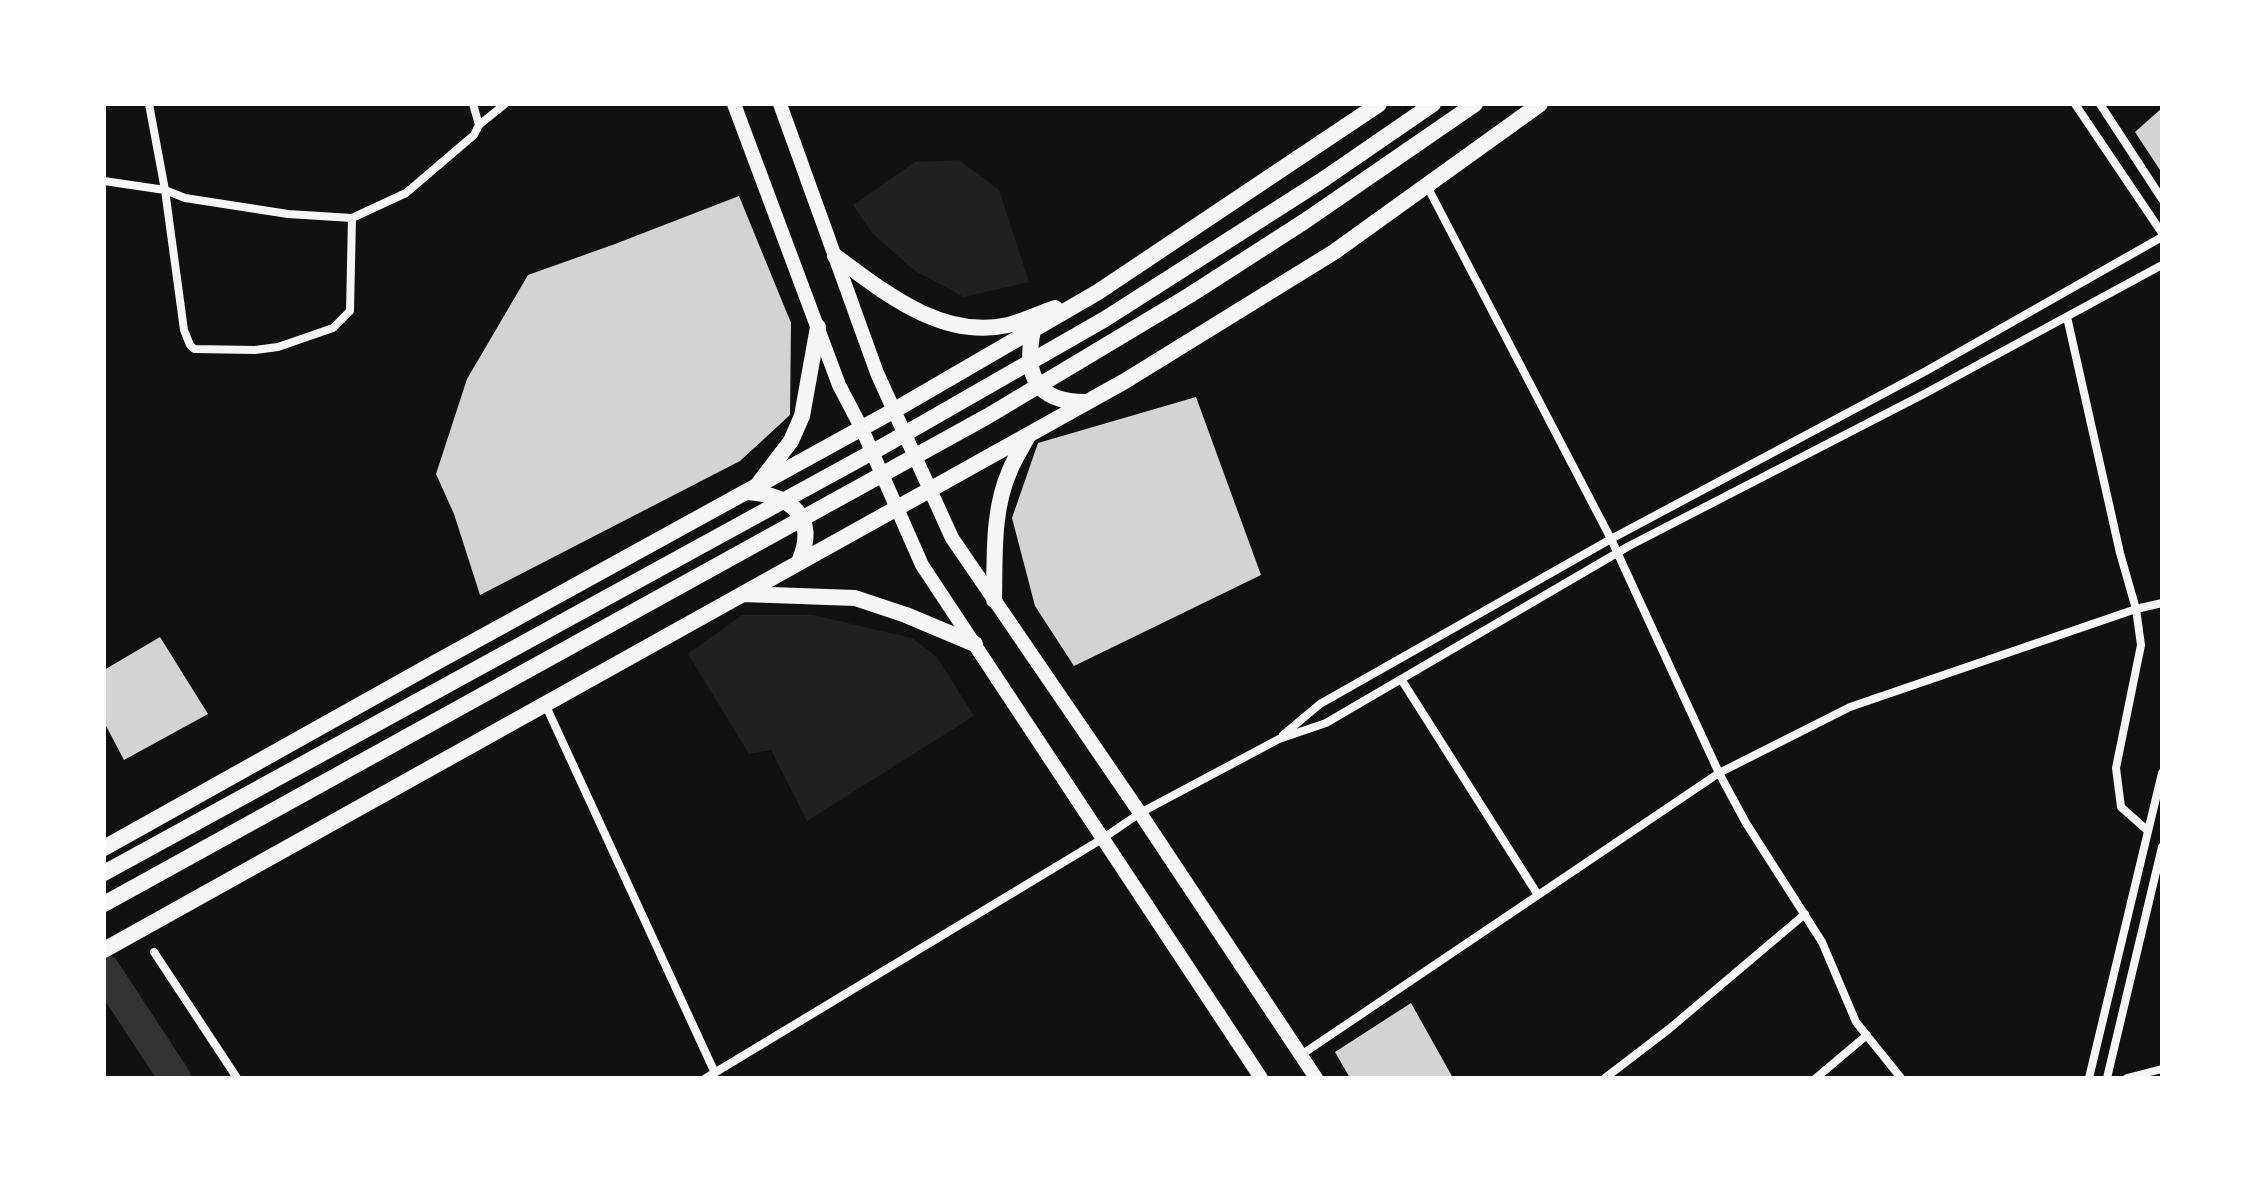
<!DOCTYPE html>
<style>
body{margin:0}
#map{position:relative;width:2266px;height:1182px;overflow:hidden;background:#111;font-family:Jost,sans-serif}
canvas{display:block}
.frame{position:absolute;inset:0;border:106px solid #fff;pointer-events:none}
</style>
<div id="map">
<canvas width="2266" height="1182"></canvas>
<div class="frame"></div>
</div>
<script>
const context = document.querySelector('canvas').getContext('2d');
context.lineJoin = 'round';
function paint(path, color) { context.fillStyle = color; context.fill(path, 'evenodd'); }
function trace(path, color, width, dash) { context.strokeStyle = color; context.lineWidth = width; context.lineCap = dash ? 'butt' : 'round'; context.setLineDash(dash || []); context.stroke(path); }
paint(new Path2D(`
 M 959,160 L 999,190 L 1029,282 L 964,297 L 915,271 L 872,233 L 853,205 L 915,162 Z
 M 742,615 L 813,615 L 912,638 L 937,657 L 974,716 L 807,821 L 771,750 L 749,754 L 688,654 Z`), '#202020');
trace(new Path2D(`
 M 104,970 L 175,1078`), '#333', 32);
paint(new Path2D(`
 M 2162,108 L 2162,173 L 2135,132 Z
 M 739,196 L 791,323 L 790,415 L 740,461 L 480,595 L 454,514 L 436,474 L 467,379 L 528,275 L 615,244 Z
 M 1196,397 L 1261,575 L 1074,666 L 1035,606 L 1012,518 L 1038,443 Z
 M 160,637 L 208,714 L 124,760 L 104,722 L 104,670 Z
 M 1411,1003 L 1453,1078 L 1350,1078 L 1335,1052 Z`), '#d3d3d3');
trace(new Path2D(`
 M 149,104 L 165,190 L 184,330 L 190,345 L 194,349 L 255,350 L 278,347 L 333,328 L 350,311 L 352,218
 M 473,104 L 479,125
 M 2075,104 L 2162,233
 M 2100,104 L 2162,199
 M 104,181 L 165,190 L 185,198 L 288,214 L 352,218 L 406,193 L 474,135 L 479,125 L 505,104
 M 1427,186 L 1611,539 L 1719,773 L 1746,823 L 1822,942 L 1856,1022 L 1901,1078
 M 2067,317 L 2120,553 L 2136,609 L 2141,645 L 2116,768 L 2121,807 L 2148,831
 M 1401,679 L 1538,895
 M 545,704 L 715,1073
 M 1283,735 L 1320,704 L 1611,539 L 1926,371 L 2162,237
 M 154,952 L 237,1078
 M 1301,1055 L 1719,773 L 1850,707 L 2136,609 L 2162,603
 M 706,1078 L 1102,839 L 1140,813 L 1279,739 L 1326,723 L 1629,546 L 1924,394 L 2162,265
 M 1605,1078 L 1669,1029 L 1805,914
 M 1816,1078 L 1867,1035
 M 2089,1078 L 2162,773
 M 2107,1078 L 2162,847
 M 2127,1078 L 2162,1069`), '#f5f5f5', 8);
trace(new Path2D(`
 M 734,104 L 839,385 L 862,429 L 922,565 L 1261,1078
 M 780,104 L 877,373 L 952,538 L 1140,813 L 1316,1078`), '#f5f5f5', 14);
trace(new Path2D(`
 M 835,256 C 884,292 942,340 1008,325 C 1024,321 1040,313 1055,308
 M 1033,330 C 1024,374 1035,402 1085,402
 M 759,483 L 791,441 L 802,416 L 818,327
 M 747,492 C 790,495 819,516 799,562
 M 743,594 L 855,598 L 906,615 L 975,644
 M 994,600 C 995,557 992,510 1010,470 C 1015,458 1022,447 1028,436
 M 104,848 L 433,664 L 893,411 L 1098,292 L 1379,104
 M 104,950 L 1125,381 L 1334,252 L 1540,104`), '#f5f5f5', 16);
trace(new Path2D(`
 M 104,873 L 887,444 L 1105,319 L 1321,181 L 1433,104
 M 104,904 L 988,416 L 1190,295 L 1305,221 L 1475,104`), '#f5f5f5', 16);
</script>
